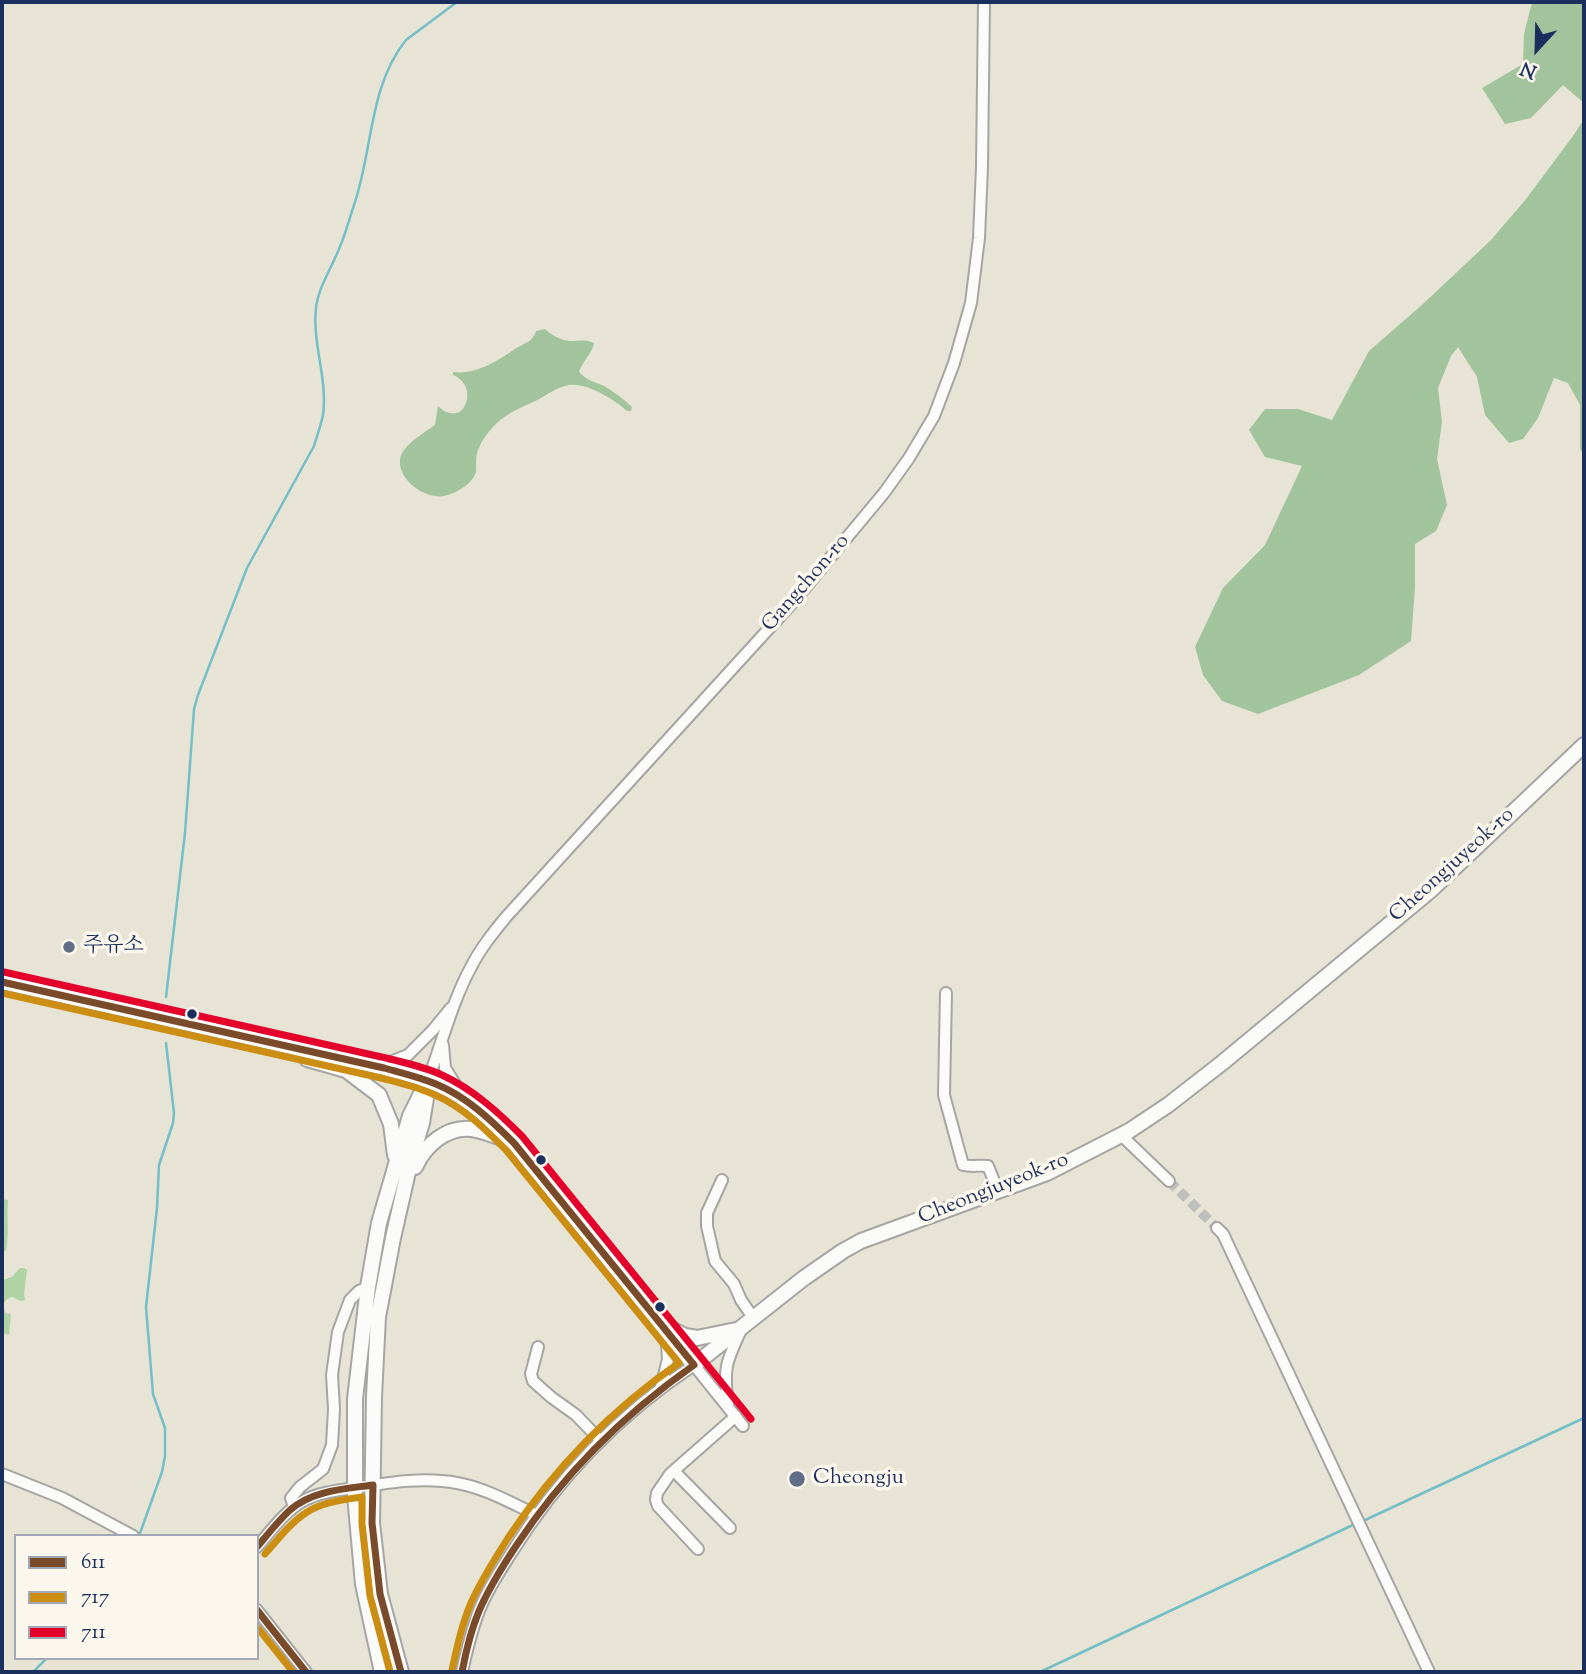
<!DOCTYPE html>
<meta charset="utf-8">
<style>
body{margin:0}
#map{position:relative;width:1586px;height:1674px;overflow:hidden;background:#e7e4d5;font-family:"Sorts Mill Goudy",serif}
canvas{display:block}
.frame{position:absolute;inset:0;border:4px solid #1b2f5e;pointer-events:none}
.legend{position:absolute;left:14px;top:1534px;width:245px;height:126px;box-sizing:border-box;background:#fbf7ec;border:2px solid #a1a7b3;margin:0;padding:9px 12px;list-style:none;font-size:21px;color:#1b2f5e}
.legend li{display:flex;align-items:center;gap:14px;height:35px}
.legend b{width:35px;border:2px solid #a1a7b3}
.north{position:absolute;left:1502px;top:14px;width:70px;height:70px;-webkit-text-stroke:5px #fbf7ec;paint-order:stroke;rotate:202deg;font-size:19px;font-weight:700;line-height:28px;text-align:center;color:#1b2f5e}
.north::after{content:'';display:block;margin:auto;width:24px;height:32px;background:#1b2f5e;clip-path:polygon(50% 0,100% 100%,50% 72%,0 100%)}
</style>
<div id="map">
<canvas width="1586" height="1674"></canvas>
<div class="frame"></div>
<ul class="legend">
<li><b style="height:9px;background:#7a4b2a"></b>611</li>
<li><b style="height:9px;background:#cb8e13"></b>717</li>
<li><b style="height:9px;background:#e4002b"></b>711</li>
</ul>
<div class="north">N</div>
</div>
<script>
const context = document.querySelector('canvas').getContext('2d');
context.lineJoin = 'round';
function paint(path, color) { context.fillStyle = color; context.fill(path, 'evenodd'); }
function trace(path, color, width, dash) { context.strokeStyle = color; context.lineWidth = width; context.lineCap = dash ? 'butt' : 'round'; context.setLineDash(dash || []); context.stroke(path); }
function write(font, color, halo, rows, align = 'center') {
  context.font = font + ' "Sorts Mill Goudy","Noto Serif KR",serif'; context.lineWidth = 7; context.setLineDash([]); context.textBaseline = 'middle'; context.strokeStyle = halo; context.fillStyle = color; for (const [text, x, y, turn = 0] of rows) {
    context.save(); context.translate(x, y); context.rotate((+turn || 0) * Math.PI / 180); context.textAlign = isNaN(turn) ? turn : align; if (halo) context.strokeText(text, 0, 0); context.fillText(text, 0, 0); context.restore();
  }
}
paint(new Path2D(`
 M 2,1199 L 8,1200 C 7,1218 9,1234 6,1251 L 2,1251 Z
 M 20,1268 L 24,1268 L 27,1270 L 24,1294 L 25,1300 L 21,1301 L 12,1297 L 7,1299 L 3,1304 L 5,1313 L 11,1314 L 9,1335 L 2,1333 L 2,1280 L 12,1277 Z`), '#b0d3a5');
paint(new Path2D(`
 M 1532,2 L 1584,2 L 1584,103 L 1563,85 L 1531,118 L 1505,124 L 1482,88 L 1523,64 L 1524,34 Z
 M 1584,119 L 1584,455 L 1580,449 L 1580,405 L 1568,383 L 1554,378 L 1538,418 L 1523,439 L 1509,443 L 1485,415 L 1477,377 L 1458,347 L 1451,356 L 1438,388 L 1442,422 L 1437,459 L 1447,505 L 1436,531 L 1415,544 L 1415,588 L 1411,641 L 1359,675 L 1258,714 L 1222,701 L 1203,675 L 1195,647 L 1223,588 L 1265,545 L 1302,466 L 1265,457 L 1249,430 L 1265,409 L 1298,409 L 1332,420 L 1369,351 L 1423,304 L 1491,240 L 1526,199 L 1573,136 Z
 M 545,329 C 551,335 562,341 571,341 C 580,341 585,339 594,343 C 593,352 582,362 579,372 C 586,380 595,382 604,386 C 614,392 624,399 632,407 L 631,411 L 627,411 C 614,399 583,380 565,386 C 553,389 543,398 531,403 C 512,411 497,419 485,437 C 480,444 476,453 476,462 C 476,463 476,471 476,472 C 473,483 458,492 448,495 C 425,503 391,475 402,453 C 409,441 424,433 435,425 L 438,406 C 464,431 481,386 453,375 L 453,372 C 476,375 497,361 515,349 C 524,343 533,342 536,331 Z`), '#a2c49c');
trace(new Path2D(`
 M 166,997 L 185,833 L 194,709 L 198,695 L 247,568 L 314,446 C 317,436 321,425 323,415 C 328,379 312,344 316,308 C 318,290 328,274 335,258 C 343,242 348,224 353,208 C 373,153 368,87 406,40 L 457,2
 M 1363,1521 L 1584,1418
 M 139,1536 L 162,1472 L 165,1456 L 165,1428 L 153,1394 L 146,1307 L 157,1208 L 159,1165 L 173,1123 L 174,1113 L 166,1043
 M 33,1672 L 47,1658
 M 1040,1672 L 1357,1523`), '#74bec7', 2.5);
trace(new Path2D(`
 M 1169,1181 L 1217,1228`), '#bec0bd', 10, [10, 5]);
const minor = new Path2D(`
 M 946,993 L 944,1095 L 963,1165 C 971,1167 979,1165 988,1166 L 998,1191
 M 443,1045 L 445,1068 L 463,1097
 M 378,1067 L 408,1055 L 433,1030 L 451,1008
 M 428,1080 C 442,1043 452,1002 471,967 C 480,949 493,933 506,917 L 795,600 L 884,493 L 909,458 L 934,416 L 954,363 L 971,303 L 979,238 L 982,167 L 984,2
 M 1121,1135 L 1169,1181
 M 722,1180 L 707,1213 L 707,1226 L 715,1261 L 734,1284 L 741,1300 L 754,1319
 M 1217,1228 L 1223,1234 L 1429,1672
 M 538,1347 L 531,1374 L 533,1381 L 551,1397 L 576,1415 L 601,1441
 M 661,1387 L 668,1359 L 666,1331
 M 728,1405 C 723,1369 726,1362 741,1330
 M 674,1471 L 730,1528
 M 2,1474 L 62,1498 L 133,1536
 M 294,1507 L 291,1498 L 300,1487 L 323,1469 L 332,1445 L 334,1409 L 332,1375 L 338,1332 L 350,1300 L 359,1291 L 368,1287
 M 257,1547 C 271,1531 284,1512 303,1501 C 319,1492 342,1490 360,1487 C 392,1482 425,1477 457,1483 C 485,1488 511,1503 537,1515
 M 698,1549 L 658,1506 L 656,1500 L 657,1493 L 670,1474 L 736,1416
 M 257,1610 L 306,1672
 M 462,1672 C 466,1653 471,1634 477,1616 C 485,1594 498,1574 510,1555 C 557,1479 620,1414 694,1365 L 743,1426`);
const major = new Path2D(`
 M 2,982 L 384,1068 C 398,1072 412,1075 426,1080 C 460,1091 489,1117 514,1143 L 694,1365 L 804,1278 L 843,1251 L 861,1241 L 1047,1173 L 1129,1131 L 1168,1105 L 1222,1063 L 1432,889 L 1584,745
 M 307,1059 L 346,1070 L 379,1095 L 391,1124 L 395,1155
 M 415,1167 C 425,1145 447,1126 472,1129 C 485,1131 498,1137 510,1141
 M 665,1326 L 685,1336 L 697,1338 L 736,1330
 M 382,1672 L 363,1584 L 355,1495 L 355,1399 L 368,1287 L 379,1223 L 410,1116 L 428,1080
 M 401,1672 L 380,1594 L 372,1523 L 374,1397 L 378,1317 L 393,1238 L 410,1163 L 422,1123 L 427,1092`);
trace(minor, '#a5a6a4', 14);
trace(major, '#a5a6a4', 18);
trace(minor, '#fbfbf9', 10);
trace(major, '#fbfbf9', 14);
trace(new Path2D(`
 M 2,982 L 384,1068 C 402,1073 419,1077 436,1084 C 467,1097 491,1120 514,1143 L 694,1365 C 623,1415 564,1473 516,1546 C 502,1567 489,1588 479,1611 C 471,1630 466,1651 462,1672
 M 257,1547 C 268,1534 278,1521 290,1510 C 313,1490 345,1489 373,1485 L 372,1523 L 380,1594 L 401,1672
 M 257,1610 L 306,1672`), '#7a4b2a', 7);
trace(new Path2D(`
 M 2,993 L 381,1078 C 400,1083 418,1087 435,1095 C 463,1107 485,1129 506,1150 L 679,1363 C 611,1410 554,1469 508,1538 C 495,1559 481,1580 471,1603 C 462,1624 457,1647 452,1670
 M 265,1554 C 300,1513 307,1504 362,1497 L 362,1524 L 370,1596 L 390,1672
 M 257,1627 L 293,1672`), '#cb8e13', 7);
trace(new Path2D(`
 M 4,972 L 386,1058 C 406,1063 426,1067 444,1076 C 474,1090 499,1113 522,1136 L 751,1419`), '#e4002b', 7);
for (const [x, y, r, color] of [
 [69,947,7,"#626e88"],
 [192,1014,6,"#1b2f5e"],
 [541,1160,6,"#1b2f5e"],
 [660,1307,6,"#1b2f5e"],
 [797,1479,9,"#626e88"]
]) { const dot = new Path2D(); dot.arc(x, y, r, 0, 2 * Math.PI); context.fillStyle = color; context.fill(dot); trace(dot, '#fbf7ec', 2.5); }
write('21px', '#1b2f5e', '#fbf7ec', [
 ["Gangchon-ro",807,584,-49],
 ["Cheongjuyeok-ro",1453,866,-42],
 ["Cheongjuyeok-ro",994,1190,-22]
]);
write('21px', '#1b2f5e', '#fbf7ec', [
 ["주유소",83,947],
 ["Cheongju",813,1479]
], 'left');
</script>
